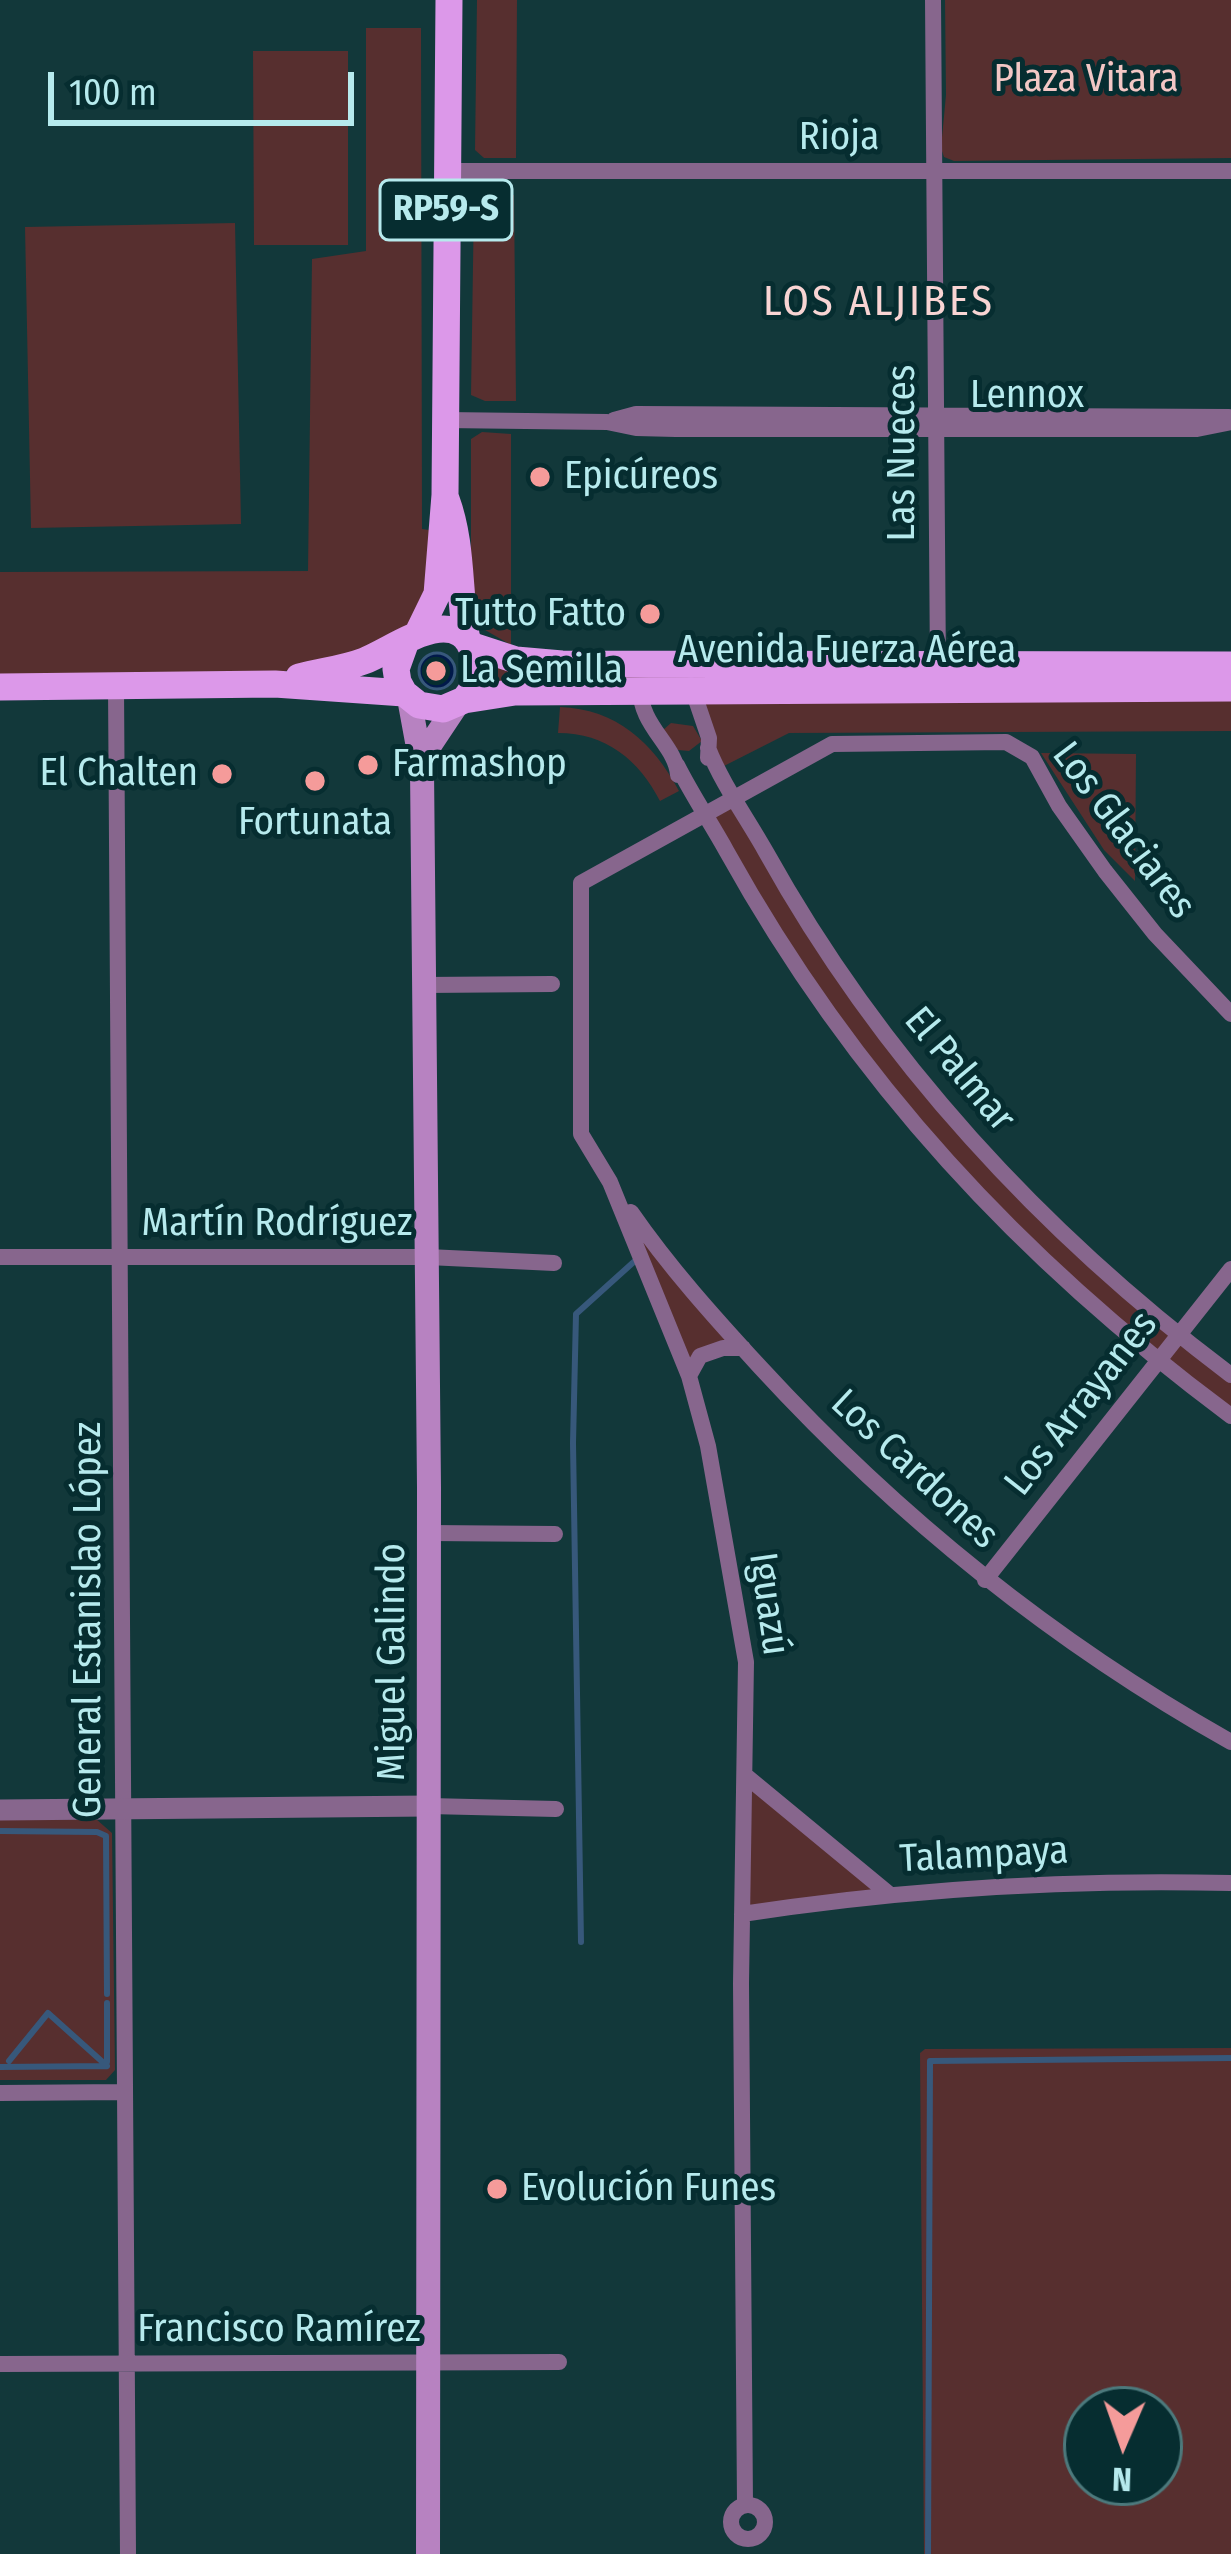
<!DOCTYPE html>
<meta charset="utf-8">
<style>
body{margin:0}
#map{position:relative;width:1231px;height:2554px;overflow:hidden;background:#12383a;font-family:"Fira Sans Condensed",sans-serif}
canvas{display:block}
.north{position:absolute;left:1063px;top:2386px;width:120px;height:120px;box-sizing:border-box;background:#062d30;border:3px solid #4c797c;border-radius:50%;rotate:182deg;font-size:33px;font-weight:700;line-height:48px;text-align:center;color:#b6eaed}
.north::after{content:'';display:block;margin:auto;width:42px;height:54px;background:#f59b9a;clip-path:polygon(50% 0,100% 100%,50% 72%,0 100%)}
.scale{position:absolute;left:48px;top:72px;width:306px;height:54px;box-sizing:border-box;border:6px solid #b6eaed;border-top:0;padding-left:15px;font-size:36px;line-height:42px;white-space:nowrap;color:#b6eaed;-webkit-text-stroke:9px #062d30;paint-order:stroke}
</style>
<div id="map">
<canvas width="1231" height="2554"></canvas>
<div class="north">N</div>
<div class="scale">100 m</div>
</div>
<script>
const context = document.querySelector('canvas').getContext('2d');
context.lineJoin = 'round';
function paint(path, color) { context.fillStyle = color; context.fill(path, 'evenodd'); }
function trace(path, color, width, dash) { context.strokeStyle = color; context.lineWidth = width; context.lineCap = dash ? 'butt' : 'round'; context.setLineDash(dash || []); context.stroke(path); }
function write(font, color, halo, rows, align = 'center') {
  context.font = font + ' "Fira Sans Condensed",sans-serif'; context.lineWidth = 10; context.setLineDash([]); context.textBaseline = 'middle'; context.strokeStyle = halo; context.fillStyle = color; for (const [text, x, y, turn = 0] of rows) {
    context.save(); context.translate(x, y); context.rotate((+turn || 0) * Math.PI / 180); context.textAlign = isNaN(turn) ? turn : align; if (halo) context.strokeText(text, 0, 0); context.fillText(text, 0, 0); context.restore();
  }
}
paint(new Path2D(`
 M 477,0 L 517,0 L 516,158 L 484,158 L 475,150 Z
 M 945,0 L 1231,0 L 1231,158 L 954,161 L 944,157 L 941,148 L 946,95 Z
 M 366,28 L 421,28 L 422,529 L 437,531 L 434,561 L 412,627 L 337,662 L 285,671 L 0,676 L 0,572 L 308,571 L 312,259 L 366,251 Z
 M 253,51 L 348,51 L 348,245 L 254,245 Z
 M 485,194 L 514,195 L 516,401 L 485,401 L 471,395 L 474,200 Z
 M 235,223 L 241,524 L 31,528 L 25,227 Z
 M 482,432 L 511,434 L 511,645 L 480,627 L 471,609 L 471,439 Z
 M 492,654 L 1231,665 L 1231,731 L 789,733 L 722,767 L 692,691 L 472,691 Z
 M 560,707 C 616,709 653,742 679,791 L 660,801 C 639,760 606,733 558,733 Z
 M 671,723 L 693,726 L 702,741 L 689,751 L 678,750 L 663,730 Z
 M 1041,753 L 1136,754 L 1135,881 L 1104,850 Z
 M 735,798 L 838,970 L 1029,1201 L 1231,1375 L 1231,1416 L 1080,1297 L 871,1072 L 706,814 Z
 M 610,1182 L 743,1348 L 723,1348 L 689,1376 Z
 M 746,1776 L 889,1894 L 743,1914 Z
 M 96,1819 L 112,1833 L 115,2070 L 106,2080 L 0,2080 L 0,1820 Z
 M 1231,2048 L 1231,2554 L 924,2554 L 920,2053 L 925,2049 ZM 1159,2410 L 1159,2482 L 1087,2482 L 1087,2410 Z`), '#572f2f');
const water = new Path2D(`
 M419 671a18 18 0 1 1 36 0a18 18 0 1 1-36 0Z`);
paint(water, '#01194a');
trace(water, '#37587b', 3);
trace(new Path2D(`
 M 0,1831 L 97,1832 L 106,1836 L 107,1994
 M 581,1942 L 573,1443 L 576,1314 L 637,1259
 M 9,2061 L 48,2013 L 107,2066
 M 107,2062 L 107,2003
 M 0,2067 L 107,2066
 M 928,2554 L 930,2061 L 1231,2058`), '#37587b', 6);
trace(new Path2D(`
 M 933,0 L 938,671
 M 447,171 L 1231,171
 M 445,420 L 607,422 L 636,428 L 676,429 L 1197,429 L 1231,422
 M 614,420 L 636,414 L 1229,417
 M 691,685 L 709,738 L 708,758
 M 116,686 L 128,2554
 M 640,686 C 639,726 676,745 678,775
 M 708,748 C 722,784 747,818 766,852 C 881,1059 1043,1234 1231,1375
 M 677,765 C 692,795 711,823 727,852 C 854,1081 1022,1261 1231,1416
 M 424,985 L 552,984
 M 631,1212 C 669,1267 714,1317 760,1367 C 898,1517 1053,1642 1231,1742
 M 0,1257 L 428,1257 L 554,1263
 M 689,1376 L 700,1356 L 723,1348 L 743,1348
 M 429,1533 L 555,1534
 M 985,1580 L 1231,1269
 M 746,1776 L 889,1894
 M 429,1806 L 556,1809
 M 742,1914 C 904,1889 1067,1879 1231,1883
 M 0,2093 L 125,2092
 M 0,2364 L 559,2362
 M731 2522a17 17 0 1 1 34 0a17 17 0 1 1-34 0Z
 M 745,2505 L 741,1983 L 746,1662 L 708,1446 L 689,1376 L 610,1182 L 581,1134 L 581,883 L 832,744 L 1006,742 L 1032,757 L 1059,806 L 1105,871 L 1155,934 L 1231,1014`), '#87668d', 16);
trace(new Path2D(`
 M 0,1810 L 429,1806`), '#87668d', 21);
trace(new Path2D(`
 M 409,698 L 422,769 L 429,1487 L 428,2554
 M 423,767 L 430,745 L 456,706`), '#b782c1', 24);
trace(new Path2D(`
 M 446,499 C 463,545 458,592 467,640
 M 418,633 L 437,594 L 445,495 L 449,0
 M 405,644 L 396,669 L 398,682 L 404,693 L 419,705 L 443,709 L 464,700 L 515,692 L 1231,688
 M 470,645 L 516,660 L 562,664 L 1231,665
 M 299,677 C 321,671 343,669 364,661 C 397,648 457,599 476,656 C 482,673 475,687 464,700
 M 0,687 L 275,684 L 404,693`), '#dc98e9', 27);
for (const [x, y, r, color] of [
 [540,477,12,"#f59b9a"],
 [650,614,12,"#f59b9a"],
 [436,671,12,"#f59b9a"],
 [368,765,12,"#f59b9a"],
 [222,774,12,"#f59b9a"],
 [315,781,12,"#f59b9a"],
 [497,2189,12,"#f59b9a"]
]) { const dot = new Path2D(); dot.arc(x, y, r, 0, 2 * Math.PI); context.fillStyle = color; context.fill(dot); trace(dot, '#062d30', 4.5); }
for (const [x, y, w] of [
 [446,210,132]
]) { const box = new Path2D(); box.roundRect(x - w / 2, y - 30, w, 60, 9); context.fillStyle = '#062d30'; context.fill(box); trace(box, '#b6eaed', 3); }
write('bold 36px', '#b6eaed', null, [
 ["RP59-S",446,210]
]);
write('39px', '#f3c7c5', '#062d30', [
 ["Plaza Vitara",1086,80]
]);
write('39px', '#b6eaed', '#062d30', [
 ["Rioja",839,138],
 ["Lennox",1027,396],
 ["Las Nueces",903,453,-90],
 ["Avenida Fuerza Aérea",847,651],
 ["Los Glaciares",1123,831,53],
 ["El Palmar",959,1070,50],
 ["Martín Rodríguez",277,1224],
 ["Los Arrayanes",1082,1404,-52],
 ["Los Cardones",914,1470,43],
 ["Iguazú",768,1604,82],
 ["General Estanislao López",89,1620,-90],
 ["Miguel Galindo",393,1662,-90],
 ["Talampaya",984,1856,-3],
 ["Francisco Ramírez",279,2330]
]);
write('39px', '#b6eaed', '#062d30', [
 ["Epicúreos",564,477],
 ["Tutto Fatto",626,614,"right"],
 ["La Semilla",460,671],
 ["Farmashop",392,765],
 ["El Chalten",198,774,"right"],
 ["Fortunata",315,823,"center"],
 ["Evolución Funes",521,2189]
], 'left');
context.letterSpacing = '3px';
write('42px', '#f8d4d3', '#062d30', [
 ["LOS ALJIBES",879,303]
]);
context.letterSpacing = '0px';
</script>
